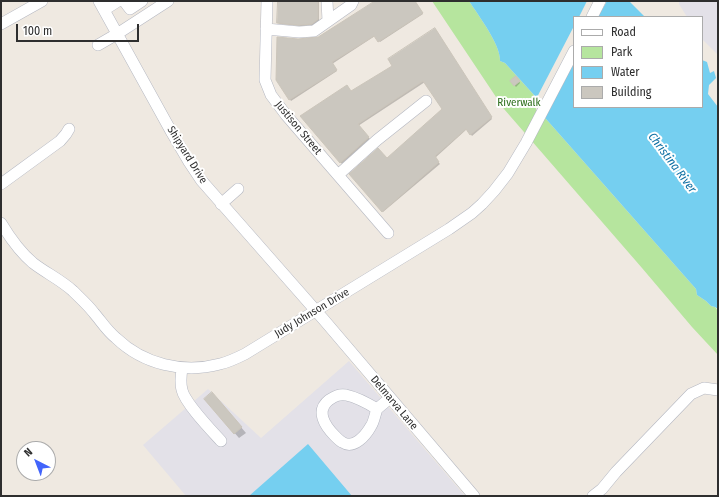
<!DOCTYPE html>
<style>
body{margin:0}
#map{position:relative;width:719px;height:497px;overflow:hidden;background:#efe9e1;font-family:"Fira Sans Condensed",sans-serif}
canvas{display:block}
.frame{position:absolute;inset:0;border:2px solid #2e2e2e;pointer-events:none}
.legend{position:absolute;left:573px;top:16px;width:130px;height:92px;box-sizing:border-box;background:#fff;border:1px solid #ababab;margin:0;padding:5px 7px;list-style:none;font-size:12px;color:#2e2e2e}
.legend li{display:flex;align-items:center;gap:8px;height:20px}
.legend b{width:20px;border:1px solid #ababab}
.north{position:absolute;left:16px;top:441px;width:40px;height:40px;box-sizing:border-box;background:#fff;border:1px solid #ababab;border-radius:50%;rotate:318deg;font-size:11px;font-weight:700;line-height:16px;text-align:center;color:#2e2e2e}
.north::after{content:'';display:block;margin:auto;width:14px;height:18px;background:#4264fb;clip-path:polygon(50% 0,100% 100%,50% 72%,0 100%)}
.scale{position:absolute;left:16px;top:24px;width:123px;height:18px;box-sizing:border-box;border:2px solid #2e2e2e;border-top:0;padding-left:5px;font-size:12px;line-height:14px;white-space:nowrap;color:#2e2e2e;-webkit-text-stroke:3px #fff;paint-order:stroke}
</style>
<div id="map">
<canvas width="719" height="497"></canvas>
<div class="frame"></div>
<ul class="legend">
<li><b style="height:5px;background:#fff"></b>Road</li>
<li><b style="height:11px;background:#b6e59e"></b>Park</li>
<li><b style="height:11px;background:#75cff0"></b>Water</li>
<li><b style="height:11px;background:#cbc7bf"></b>Building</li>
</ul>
<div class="north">N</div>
<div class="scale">100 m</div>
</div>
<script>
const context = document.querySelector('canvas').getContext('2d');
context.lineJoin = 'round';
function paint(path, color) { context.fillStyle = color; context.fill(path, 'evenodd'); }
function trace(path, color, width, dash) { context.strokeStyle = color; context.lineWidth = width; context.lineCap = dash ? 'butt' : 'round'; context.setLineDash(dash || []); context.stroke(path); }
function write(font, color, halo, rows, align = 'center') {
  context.font = font + ' "Fira Sans Condensed",sans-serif'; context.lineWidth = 4; context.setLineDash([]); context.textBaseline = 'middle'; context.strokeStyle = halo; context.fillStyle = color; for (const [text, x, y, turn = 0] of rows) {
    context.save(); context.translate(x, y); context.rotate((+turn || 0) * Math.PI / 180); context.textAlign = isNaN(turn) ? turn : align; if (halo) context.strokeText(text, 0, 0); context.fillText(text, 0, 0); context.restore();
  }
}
paint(new Path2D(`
 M 679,1 L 718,1 L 718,55 L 702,39 L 702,17 L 687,17 L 679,4 Z
 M 349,361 L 465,496 L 186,496 L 143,445 L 208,389 L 261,438 Z`), '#e3e1e8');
paint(new Path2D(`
 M 432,1 L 469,1 C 478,15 501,45 500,61 L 505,63 L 534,95 L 539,111 L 696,289 L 697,295 L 706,301 L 711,306 L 715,307 L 718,311 L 718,355 L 692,327 L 642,268 L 504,109 Z`), '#b6e59e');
paint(new Path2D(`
 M 469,1 L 629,1 L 645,17 L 574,17 L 574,107 L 702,107 L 702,60 L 707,62 L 710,73 L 714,71 L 716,78 L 709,85 L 708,94 L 718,107 L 718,309 L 715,307 L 711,306 L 706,301 L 697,295 L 696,289 L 539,111 L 534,95 L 505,63 L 500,61 C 501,45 478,15 469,1 Z
 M 308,444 L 352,496 L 249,496 Z`), '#75cff0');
paint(new Path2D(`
 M 587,1 L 607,1 L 598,17 L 579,17 Z
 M 574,26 L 574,63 L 544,120 L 537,112 L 534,103 Z`), '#efe9e1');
paint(new Path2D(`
 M 279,1 L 319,1 L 319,21 L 313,25 L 301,26 L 280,24 L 278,23 Z
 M 373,1 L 415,1 L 423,14 L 380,42 L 375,36 L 332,64 L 337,71 L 291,101 L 277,80 L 298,40 L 318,38 L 374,3 Z
 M 436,30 L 492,119 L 472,136 L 467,129 L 435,158 L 440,164 L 383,212 L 351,174 L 387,159 L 443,110 L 425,82 L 358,126 L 370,139 L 342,164 L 301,116 L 351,92 L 393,66 Z
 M 516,77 L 520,83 L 516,87 L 511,81 Z
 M 216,398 L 246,433 L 239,438 L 205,399 Z`), '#0003');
const building = new Path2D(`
 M 278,1 L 318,1 L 318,19 L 312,24 L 299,25 L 277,23 Z
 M 375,1 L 415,1 L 423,13 L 378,42 L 374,36 L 332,62 L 337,70 L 289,100 L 276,80 L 277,37 L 298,39 L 318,37 Z
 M 435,28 L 492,117 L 470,135 L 466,129 L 435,156 L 439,162 L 382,212 L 349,174 L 378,148 L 387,158 L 442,109 L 423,81 L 358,124 L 369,137 L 340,163 L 300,116 L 347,85 L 351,91 L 392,66 L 388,59 Z
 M 516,76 L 520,81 L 514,86 L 510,81 Z
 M 212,392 L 242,427 L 234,434 L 204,399 Z`);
paint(building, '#cbc7bf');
trace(building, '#cbc5ba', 1);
const minor = new Path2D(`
 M 99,1 L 172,133 L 189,162 L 201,180 L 324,320 L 474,496
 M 124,1 L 130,9 L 142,1
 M 267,1 L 265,80 L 271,95 L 286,115 L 388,233
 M 327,1 L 328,21
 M 104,10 L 118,1
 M 592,17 L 600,1
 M 1,24 L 42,1
 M 266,29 L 299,32 L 314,31 L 351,5 L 353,1
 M 98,45 L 117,34 L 168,1
 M 338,175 L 377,140 L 426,101
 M 1,184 L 60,141 L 66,134 L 69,129
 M 221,204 L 238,189
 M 1,223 C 10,238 20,252 33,263 C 46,273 61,280 73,291 C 80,298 88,305 94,313 C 101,321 107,331 116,338 C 143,364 183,374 220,364 C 229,362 237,358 245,354 L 449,229 L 472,213 L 482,204 L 494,191 L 508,173 L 526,143 L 574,51
 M 182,368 C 181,375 180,383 182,390 C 185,403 211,430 221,441
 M 377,409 C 375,414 374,422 371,426 C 366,435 354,450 342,442 C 340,441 337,438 335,436 C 325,426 315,411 329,400 C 335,396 339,394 346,395 C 355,397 369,404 377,409 L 390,398
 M 593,496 L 602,489 L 616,472 L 691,394 L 704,388 L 718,390`);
trace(minor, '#b4b7c1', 12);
trace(minor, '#fff', 11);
write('11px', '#2c6e1b', '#fff', [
 ["Riverwalk",519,103]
]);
write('11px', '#2e2e2e', '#fff', [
 ["Justison Street",298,128,50],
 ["Shipyard Drive",187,155,58],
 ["Judy Johnson Drive",312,313,-31],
 ["Delmarva Lane",394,403,50]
]);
write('italic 12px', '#0d6fa3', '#fff', [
 ["Christina River",672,163,53]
]);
</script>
